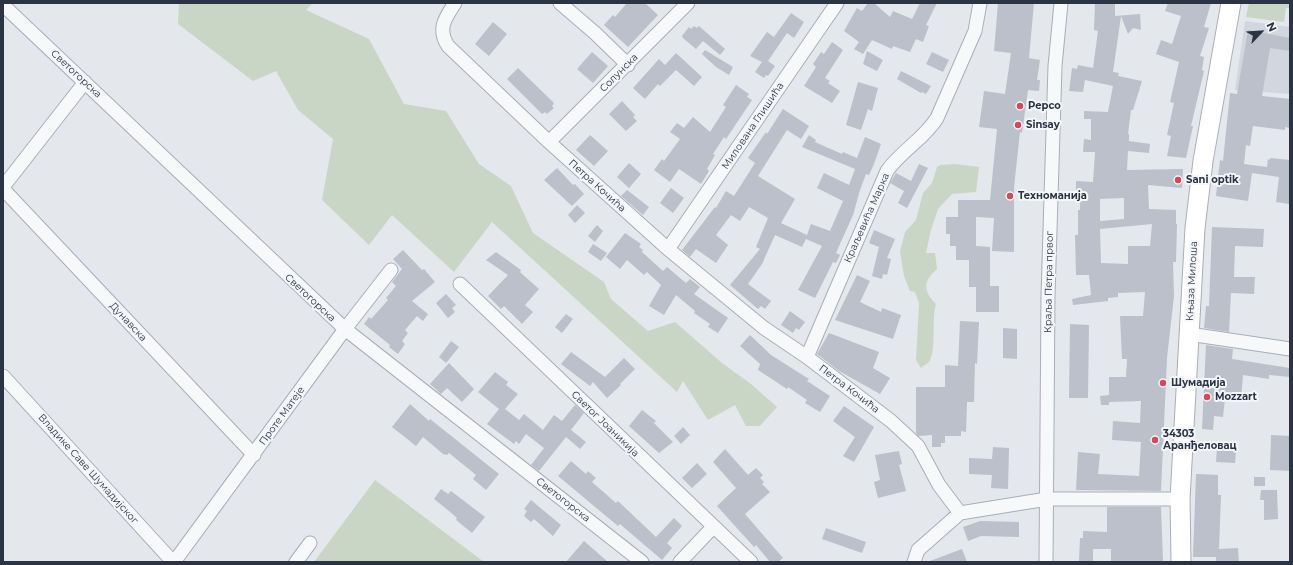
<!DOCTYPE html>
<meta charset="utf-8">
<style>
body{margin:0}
#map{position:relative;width:1293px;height:565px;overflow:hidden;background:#e4e7ec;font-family:Montserrat,sans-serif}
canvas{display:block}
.frame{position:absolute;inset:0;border:4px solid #2b3445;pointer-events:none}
.north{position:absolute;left:1241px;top:12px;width:40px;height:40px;-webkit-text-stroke:3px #f4f6f9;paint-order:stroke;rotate:65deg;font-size:11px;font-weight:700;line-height:16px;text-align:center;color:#2b3445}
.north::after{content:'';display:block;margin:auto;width:14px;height:18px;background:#2b3445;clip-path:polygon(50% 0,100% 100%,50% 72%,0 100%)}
</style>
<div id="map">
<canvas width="1293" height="565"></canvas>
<div class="frame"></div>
<div class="north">N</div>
</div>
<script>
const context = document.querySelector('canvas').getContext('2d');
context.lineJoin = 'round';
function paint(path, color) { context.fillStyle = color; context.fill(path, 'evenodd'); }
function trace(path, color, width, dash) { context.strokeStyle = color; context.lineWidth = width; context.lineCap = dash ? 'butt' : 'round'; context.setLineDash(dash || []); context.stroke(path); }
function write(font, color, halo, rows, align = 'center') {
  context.font = font + ' Montserrat,sans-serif'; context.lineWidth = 4; context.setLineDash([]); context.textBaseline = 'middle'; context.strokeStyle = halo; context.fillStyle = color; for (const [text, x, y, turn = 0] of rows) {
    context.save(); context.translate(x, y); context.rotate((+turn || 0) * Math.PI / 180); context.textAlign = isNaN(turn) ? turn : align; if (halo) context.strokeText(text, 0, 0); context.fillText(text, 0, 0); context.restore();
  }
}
paint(new Path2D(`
 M 1245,21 L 1290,27 L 1290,94 L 1235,90 Z`), '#d2d6de');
paint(new Path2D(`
 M 179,3 L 313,3 L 306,10 L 369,39 L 404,104 L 446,111 L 479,164 L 511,186 L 533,233 L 604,282 L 611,299 L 648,331 L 675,322 L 722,363 L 751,384 L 777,407 L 760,426 L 746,426 L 735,405 L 708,420 L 683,381 L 677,392 L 492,222 L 454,272 L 392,215 L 369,245 L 322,200 L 333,139 L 298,110 L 276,71 L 253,81 L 178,24 Z
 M 1249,3 L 1290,3 L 1290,8 L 1286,8 L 1284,22 L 1246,17 Z
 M 955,164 L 979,167 L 976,192 L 952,194 L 938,209 L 931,230 L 926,253 L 935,253 L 937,269 C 923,281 923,291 936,304 C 931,320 937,349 929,362 C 927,364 923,366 921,368 L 916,360 L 919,303 L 915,292 L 910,291 L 904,276 L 900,251 L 905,232 L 916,220 L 923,193 L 932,183 L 937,167 L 941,165 Z
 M 375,480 L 484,562 L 314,562 Z`), '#c9d6c5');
paint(new Path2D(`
 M 627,3 L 645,3 L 658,15 L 628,47 L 604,25 L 613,15 L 615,17 Z
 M 868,3 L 874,3 L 890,17 L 893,11 L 912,19 L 920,3 L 937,3 L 926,25 L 929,26 L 923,42 L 916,39 L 910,52 L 893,46 L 892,49 L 872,40 L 863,54 L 854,49 L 859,42 L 844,31 L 857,8 L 862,11 Z
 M 998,3 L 1034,3 L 1029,58 L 1040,60 L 1037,80 L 1040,80 L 1039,91 L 1028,90 L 1022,133 L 1020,132 L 1014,187 L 1014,252 L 992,251 L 994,218 L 976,217 L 976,246 L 990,247 L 990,286 L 999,286 L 999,312 L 976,312 L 976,287 L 969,287 L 969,260 L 956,260 L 956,246 L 950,246 L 950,234 L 946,234 L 946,217 L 958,217 L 958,200 L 990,200 L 997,129 L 979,127 L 984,91 L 1005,94 L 1011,53 L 994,51 Z
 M 1095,3 L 1115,3 L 1115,16 L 1140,14 L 1141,30 L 1133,28 L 1128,34 L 1121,16 L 1113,72 L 1119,73 L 1118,76 L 1142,81 L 1133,110 L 1131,110 L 1128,134 L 1129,134 L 1129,141 L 1150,144 L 1149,153 L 1128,151 L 1127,170 L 1183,169 L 1182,188 L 1148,185 L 1149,209 L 1176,210 L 1176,224 L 1177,224 L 1176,262 L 1173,262 L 1174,296 L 1167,358 L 1161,491 L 1076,490 L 1078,452 L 1100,454 L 1098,474 L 1139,476 L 1141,442 L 1112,440 L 1113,421 L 1140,423 L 1141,401 L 1109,402 L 1109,405 L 1101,405 L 1100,396 L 1109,395 L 1109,377 L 1126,377 L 1127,359 L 1122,359 L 1120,316 L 1143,316 L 1145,292 L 1118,293 L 1118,297 L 1108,298 L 1108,301 L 1073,305 L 1072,299 L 1091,295 L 1089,275 L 1076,275 L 1075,235 L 1078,235 L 1078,210 L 1080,210 L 1080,190 L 1076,190 L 1076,181 L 1093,182 L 1095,152 L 1083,152 L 1084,139 L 1091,140 L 1091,119 L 1084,119 L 1084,111 L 1108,112 L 1113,86 L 1085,80 L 1083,92 L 1069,91 L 1072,68 L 1077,69 L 1078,65 L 1093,68 L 1098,31 L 1094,30 ZM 1124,198 L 1124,219 L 1100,221 L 1100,199 ZM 1152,224 L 1150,246 L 1128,246 L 1128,264 L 1101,263 L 1100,229 Z
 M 1168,3 L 1211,3 L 1204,27 L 1209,28 L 1200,56 L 1204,57 L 1202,70 L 1204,71 L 1191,126 L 1193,126 L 1186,158 L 1167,156 L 1171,136 L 1167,135 L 1174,103 L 1170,102 L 1179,62 L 1156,54 L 1161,40 L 1172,44 L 1181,16 L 1165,11 Z
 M 791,13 L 804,22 L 794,38 L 787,33 L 768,61 L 775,66 L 768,76 L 766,75 L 764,78 L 755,72 L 762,62 L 750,56 L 767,32 L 774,37 Z
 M 493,22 L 507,34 L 489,56 L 475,44 Z
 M 694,26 L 697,28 L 699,26 L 725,49 L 720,55 L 703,41 L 696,49 L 683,38 L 682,36 L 689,27 L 691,29 Z
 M 1248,30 L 1290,38 L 1290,51 L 1270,48 L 1262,96 L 1290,99 L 1290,128 L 1285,127 L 1285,130 L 1253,126 L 1250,146 L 1246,145 L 1244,164 L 1267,167 L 1268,159 L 1270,160 L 1270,158 L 1290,160 L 1290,204 L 1276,202 L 1279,177 L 1252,173 L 1248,201 L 1216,196 L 1220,160 L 1223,161 L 1230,93 L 1237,94 Z
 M 832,42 L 843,50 L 825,78 L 830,81 L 828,83 L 840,91 L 832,103 L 804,86 L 816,67 L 813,64 L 821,52 L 824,54 Z
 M 705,50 L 733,67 L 729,75 L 716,67 L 702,54 Z
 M 867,51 L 883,60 L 877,71 L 863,64 Z
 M 592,52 L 608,66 L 593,83 L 577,69 Z
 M 932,52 L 949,60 L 943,72 L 926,64 Z
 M 676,53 L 702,77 L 694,86 L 676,70 L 660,86 L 658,84 L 645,99 L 633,88 L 659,59 L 665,65 Z
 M 518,68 L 554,103 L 552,106 L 554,108 L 547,114 L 545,112 L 542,114 L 507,79 Z
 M 901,71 L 931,86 L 926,94 L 922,92 L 921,93 L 897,79 Z
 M 858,82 L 878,88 L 872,111 L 868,109 L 861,130 L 846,125 Z
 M 736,85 L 749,94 L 747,97 L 752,100 L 726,139 L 724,137 L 713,154 L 715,155 L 707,169 L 709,171 L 701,184 L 679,169 L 670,182 L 654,170 L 662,159 L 664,161 L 680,139 L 670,132 L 677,123 L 684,128 L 693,117 L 710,132 L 726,107 L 723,105 Z
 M 622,101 L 635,115 L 633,117 L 637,121 L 626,131 L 609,114 Z
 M 783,109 L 809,126 L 801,139 L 787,130 L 758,176 L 795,199 L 781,223 L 807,235 L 811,224 L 830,231 L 843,201 L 817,188 L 824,173 L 849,185 L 855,169 L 802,147 L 809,135 L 816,140 L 815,142 L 842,154 L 843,152 L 857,158 L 865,137 L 881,144 L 874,164 L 869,175 L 866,174 L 860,190 L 853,215 L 836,253 L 840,255 L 836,263 L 833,262 L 815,298 L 798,290 L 822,246 L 806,239 L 802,247 L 775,235 L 762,264 L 748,284 L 771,301 L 765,309 L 761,306 L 758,309 L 730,285 L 760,249 L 756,247 L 768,218 L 749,207 L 740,221 L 731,215 L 716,235 L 728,245 L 716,263 L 696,249 L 690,257 L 682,250 L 715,207 L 716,208 L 726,191 L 734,196 L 755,163 L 748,158 L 766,132 L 767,134 Z
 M 590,135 L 608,151 L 594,166 L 576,150 Z
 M 629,163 L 641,174 L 629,188 L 617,177 Z
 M 919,164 L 928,168 L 907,208 L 898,203 L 904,191 L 890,183 L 896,173 L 911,181 Z
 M 557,168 L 573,185 L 575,184 L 584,194 L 572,206 L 544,180 Z
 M 671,188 L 684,198 L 673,213 L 660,203 Z
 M 627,190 L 649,207 L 643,215 L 621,196 Z
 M 577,205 L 585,213 L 575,223 L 568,215 Z
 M 597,225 L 603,231 L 595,242 L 588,236 Z
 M 1212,227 L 1264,229 L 1263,247 L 1235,246 L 1234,277 L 1255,277 L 1254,294 L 1231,293 L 1229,332 L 1204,328 L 1206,306 L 1209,306 Z
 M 874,230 L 895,239 L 887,258 L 891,259 L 887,275 L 883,274 L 882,279 L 872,276 L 879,247 L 869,243 Z
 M 625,233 L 641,244 L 639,247 L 643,250 L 642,252 L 663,271 L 667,267 L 686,283 L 690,279 L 700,287 L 694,294 L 728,318 L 718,333 L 708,327 L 710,324 L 694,313 L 695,311 L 676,295 L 664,315 L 649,306 L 661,285 L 647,272 L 644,275 L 627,260 L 620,269 L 606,257 Z
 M 593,244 L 607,253 L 601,261 L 588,252 Z
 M 403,250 L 422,270 L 424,269 L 435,282 L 412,301 L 428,314 L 423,321 L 417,316 L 405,330 L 408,333 L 402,341 L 405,344 L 398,354 L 389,347 L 390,345 L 364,324 L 369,317 L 371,319 L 388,300 L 386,298 L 396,286 L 392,282 L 402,269 L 393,259 Z
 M 496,252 L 521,270 L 520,272 L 539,289 L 525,305 L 533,312 L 522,324 L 504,306 L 501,309 L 488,296 L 508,275 L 486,260 Z
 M 857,275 L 870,281 L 860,302 L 881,312 L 882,308 L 901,315 L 893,339 L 835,320 Z
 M 446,294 L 456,305 L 452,308 L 455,312 L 448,318 L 436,303 Z
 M 790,311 L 805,322 L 799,330 L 796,328 L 793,333 L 781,325 Z
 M 566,314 L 573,319 L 562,333 L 555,327 Z
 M 960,321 L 979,322 L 977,364 L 975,363 L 974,402 L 967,402 L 966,432 L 961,431 L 961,436 L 945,436 L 945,443 L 941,443 L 941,447 L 932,447 L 932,435 L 918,436 L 916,433 L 916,387 L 945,387 L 945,365 L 958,366 Z
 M 1070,324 L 1089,325 L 1088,398 L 1069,398 Z
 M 1003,328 L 1017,329 L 1017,359 L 1003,358 Z
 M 829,333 L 879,352 L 873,368 L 890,378 L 880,394 L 839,371 L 817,354 Z
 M 750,335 L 771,355 L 801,374 L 809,379 L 807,381 L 830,396 L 820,412 L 805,403 L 807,400 L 788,387 L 787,389 L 758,370 L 760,364 L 740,346 Z
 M 451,341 L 459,347 L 446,363 L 439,357 Z
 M 1206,345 L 1233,349 L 1232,359 L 1290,368 L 1290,377 L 1269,375 L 1269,379 L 1243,375 L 1241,399 L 1225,398 L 1223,417 L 1214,416 L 1213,430 L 1202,429 Z
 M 571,352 L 605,377 L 624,358 L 635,369 L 620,384 L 621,385 L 607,398 L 593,382 L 590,386 L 561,364 Z
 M 449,363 L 474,389 L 462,402 L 447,388 L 441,394 L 430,384 Z
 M 495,372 L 508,382 L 506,385 L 518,394 L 505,409 L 519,420 L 524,414 L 543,430 L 554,415 L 562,421 L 575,405 L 584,413 L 571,430 L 586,442 L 580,449 L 566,437 L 539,471 L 531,465 L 544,448 L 526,434 L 519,444 L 516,441 L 514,444 L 487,424 L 499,409 L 478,392 Z
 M 410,404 L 429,421 L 430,419 L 499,474 L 486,490 L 473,479 L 476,475 L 449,453 L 447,455 L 443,454 L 423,437 L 416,446 L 392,427 Z
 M 844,406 L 874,427 L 854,462 L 843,456 L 855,437 L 833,421 Z
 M 642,410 L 656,421 L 654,423 L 673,442 L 659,453 L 629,426 Z
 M 683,427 L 690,435 L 681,444 L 674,436 Z
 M 1271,435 L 1290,436 L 1290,471 L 1270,470 Z
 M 993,447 L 1009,448 L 1008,489 L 991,488 L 992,475 L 969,474 L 969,458 L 992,459 Z
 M 1217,448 L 1236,450 L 1235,463 L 1216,462 Z
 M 725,449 L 748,475 L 756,468 L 763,475 L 760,478 L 764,482 L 762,484 L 770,492 L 745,514 L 783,558 L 778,562 L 770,562 L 756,545 L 754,547 L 717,506 L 736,488 L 713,462 Z
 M 899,451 L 902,464 L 899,465 L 906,491 L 878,498 L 874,482 L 880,480 L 875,455 Z
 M 571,461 L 586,474 L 588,471 L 596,478 L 592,482 L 616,503 L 618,501 L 656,537 L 674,518 L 682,526 L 667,543 L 672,548 L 662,560 L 620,524 L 618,526 L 558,476 Z
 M 697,463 L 707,474 L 692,488 L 682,478 Z
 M 1196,474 L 1218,475 L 1218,495 L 1221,495 L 1219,549 L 1238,548 L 1239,562 L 1216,562 L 1216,557 L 1193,557 Z
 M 1254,477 L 1265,477 L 1265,486 L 1254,486 Z
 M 441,489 L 448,494 L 451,491 L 485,517 L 472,533 L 456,520 L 457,518 L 449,511 L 434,499 Z
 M 1261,490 L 1277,490 L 1278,519 L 1264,520 L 1264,500 L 1260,500 Z
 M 531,500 L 561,525 L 553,536 L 534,519 L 531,522 L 524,516 L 527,511 L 524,509 Z
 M 1107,507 L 1161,507 L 1163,562 L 1111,562 L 1111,549 L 1093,549 L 1093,561 L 1079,561 L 1080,538 L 1083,538 L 1083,531 L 1107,532 Z
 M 980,521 L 1019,522 L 1019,537 L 981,536 L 968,541 L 963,527 Z
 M 826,528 L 866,542 L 862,553 L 822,539 Z
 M 584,541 L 608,562 L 566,562 Z
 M 962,549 L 967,562 L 930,562 L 930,561 Z`), '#bbc0ca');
const street = new Path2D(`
 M 455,3 C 445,18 437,29 448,46 L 549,142 L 668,249 L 764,328 L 807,357 L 891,421 L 918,446 L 939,485 L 960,513 L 1047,499 L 1180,499
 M 560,3 L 595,33 L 628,65
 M 3,5 L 345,329 L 642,562
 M 549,142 L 688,3
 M 3,187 L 85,82
 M 3,189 L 254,455
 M 668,249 L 837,3
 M 460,284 L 751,562
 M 1189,334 L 1290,349
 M 807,357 L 887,171 C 901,151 924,139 937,118 L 975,31 L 980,3
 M 3,376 L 173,562
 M 174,562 L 345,329 L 391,270
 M 296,562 L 310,543
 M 680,562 L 713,527
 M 914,562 L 918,550 L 960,513
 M 1046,562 L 1048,296 L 1055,66 L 1061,3`);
const secondary = new Path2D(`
 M 1181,562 L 1180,499 L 1195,228 L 1203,161 L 1231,3`);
trace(street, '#a9aeb7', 15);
trace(secondary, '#a9aeb7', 21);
trace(street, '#f7f8fa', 13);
trace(secondary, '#fff', 19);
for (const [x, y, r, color] of [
 [1020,106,4,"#d1495b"],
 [1018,125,4,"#d1495b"],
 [1178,180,4,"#d1495b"],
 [1010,196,4,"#d1495b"],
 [1163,383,4,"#d1495b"],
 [1207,397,4,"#d1495b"],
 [1155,440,4,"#d1495b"]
]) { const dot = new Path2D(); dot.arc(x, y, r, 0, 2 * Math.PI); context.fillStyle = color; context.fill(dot); trace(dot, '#f4f6f9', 1.5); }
write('10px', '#2b3445', '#f4f6f9', [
 ["Солунска",619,73,-45],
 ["Светогорска",76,74,43],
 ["Милована Глишића",753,126,-56],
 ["Петра Кочића",597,186,42],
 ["Краљевића Марка",867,218,-66],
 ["Књаза Милоша",1192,281,-87],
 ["Краља Петра првог",1049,282,-89],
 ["Светогорска",310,298,43],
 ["Дунавска",128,322,47],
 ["Петра Кочића",849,389,37],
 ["Проте Матеје",282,416,-54],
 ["Светог Јоаникија",605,424,44],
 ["Владике Саве Шумадијског",88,469,48],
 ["Светогорска",563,500,38]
]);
write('bold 10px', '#2b3445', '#f4f6f9', [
 ["Pepco",1028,106],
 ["Sinsay",1026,125],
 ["Sani optik",1186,180],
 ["Техноманија",1018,196],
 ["Шумадија",1171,383],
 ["Mozzart",1215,397],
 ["34303",1163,434],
 ["Аранђеловац",1163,446]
], 'left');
</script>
